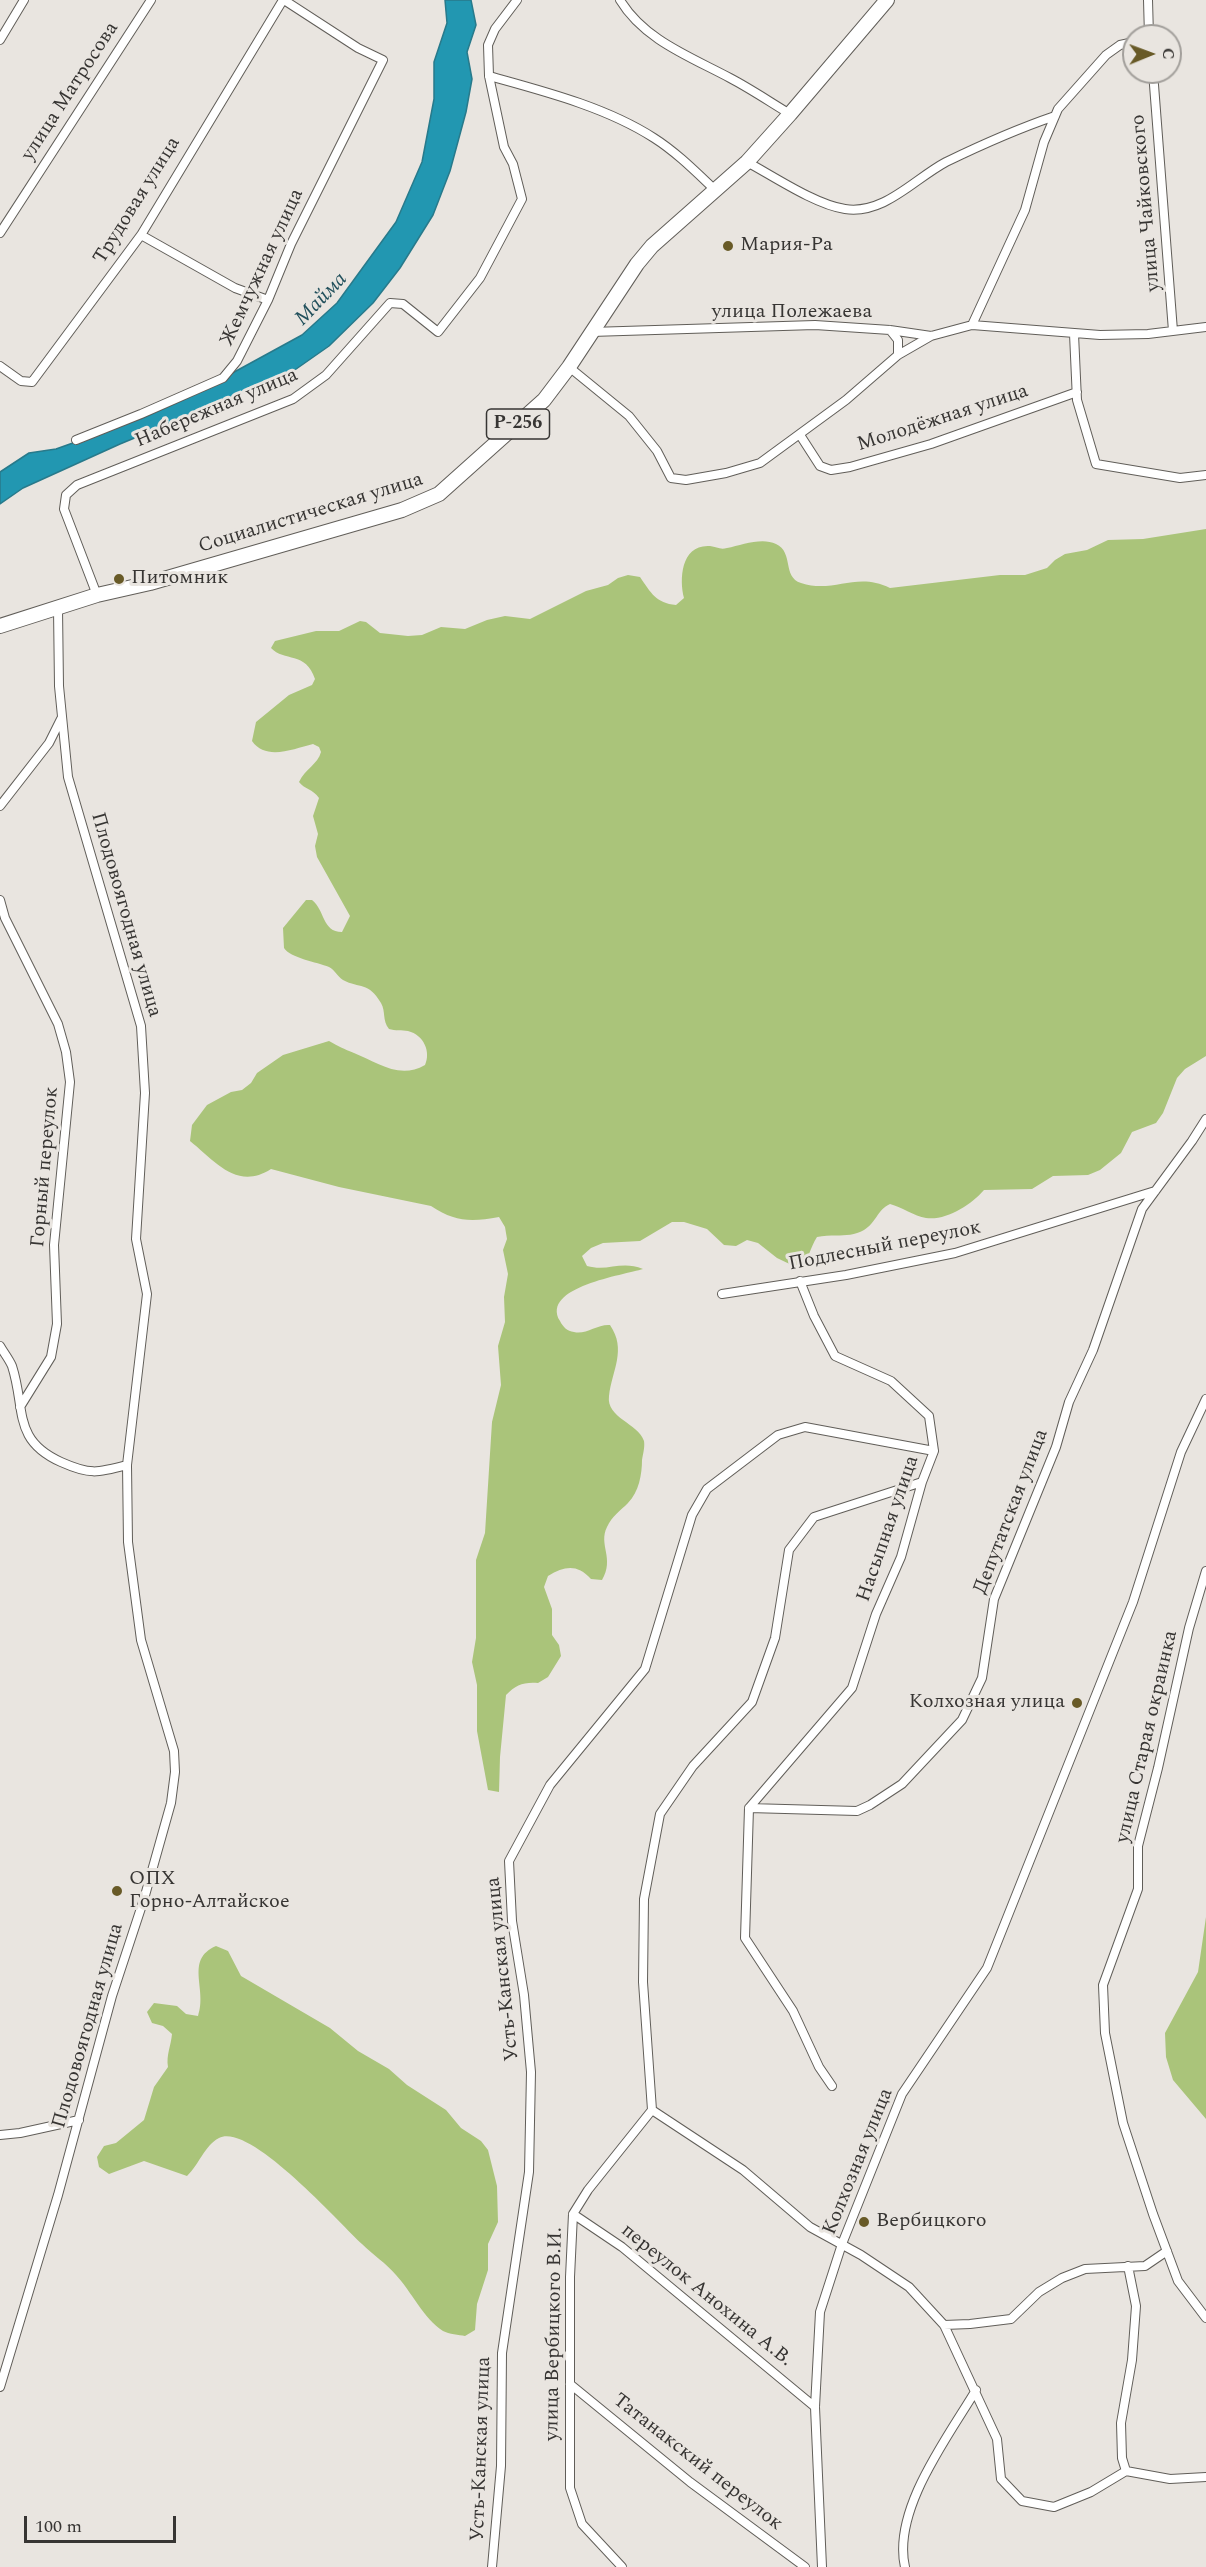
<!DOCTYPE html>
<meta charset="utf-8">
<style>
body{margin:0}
#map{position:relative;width:1206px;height:2567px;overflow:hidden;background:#e9e5e0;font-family:Spectral,serif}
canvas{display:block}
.north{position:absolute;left:1122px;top:24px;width:60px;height:60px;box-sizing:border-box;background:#e9e5e0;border:2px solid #a29f9b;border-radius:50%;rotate:89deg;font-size:16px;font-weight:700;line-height:24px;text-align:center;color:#373533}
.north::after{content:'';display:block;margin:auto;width:21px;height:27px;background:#685a27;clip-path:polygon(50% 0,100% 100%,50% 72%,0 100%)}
.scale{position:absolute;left:24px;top:2516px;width:152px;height:27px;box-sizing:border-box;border:3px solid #373533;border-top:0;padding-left:8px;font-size:18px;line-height:21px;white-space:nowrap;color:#373533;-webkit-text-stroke:4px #e9e5e0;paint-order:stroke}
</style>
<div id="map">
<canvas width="1206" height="2567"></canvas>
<div class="north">С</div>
<div class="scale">100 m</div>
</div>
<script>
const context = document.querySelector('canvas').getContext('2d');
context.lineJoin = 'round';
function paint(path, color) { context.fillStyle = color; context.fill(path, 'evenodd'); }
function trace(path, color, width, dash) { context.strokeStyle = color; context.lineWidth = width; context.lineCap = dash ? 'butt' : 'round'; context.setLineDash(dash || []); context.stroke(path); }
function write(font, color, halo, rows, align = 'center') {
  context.font = font + ' Spectral,serif'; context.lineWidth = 6; context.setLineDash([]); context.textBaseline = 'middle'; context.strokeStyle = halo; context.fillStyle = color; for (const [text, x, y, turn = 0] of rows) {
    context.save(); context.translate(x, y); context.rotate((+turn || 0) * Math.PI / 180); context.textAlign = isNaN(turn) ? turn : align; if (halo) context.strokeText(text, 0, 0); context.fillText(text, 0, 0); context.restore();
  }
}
paint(new Path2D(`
 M 1206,529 L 1206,1056 L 1185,1069 L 1177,1078 L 1163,1113 L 1156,1123 L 1132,1132 L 1121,1153 L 1100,1170 L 1088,1175 L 1053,1176 L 1032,1189 L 984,1190 C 971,1205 946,1221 926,1218 C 914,1216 902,1207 890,1204 C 877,1210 876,1223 864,1230 C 849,1239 833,1233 817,1237 C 810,1248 809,1259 800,1269 L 777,1258 L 758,1243 L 747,1240 L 736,1246 L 724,1245 L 707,1229 L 684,1222 L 672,1222 L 640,1241 L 603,1243 L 591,1248 L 582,1256 L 587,1266 C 608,1272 621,1260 643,1269 C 624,1275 540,1287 560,1321 C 563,1327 567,1331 574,1332 C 586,1335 597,1324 610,1325 C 627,1350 612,1370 609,1396 C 606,1418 638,1423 644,1441 C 645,1447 643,1454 642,1460 C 642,1474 639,1492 628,1503 C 620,1511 612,1516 607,1527 C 598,1545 615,1558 602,1580 L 591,1579 C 577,1564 565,1566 548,1576 L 544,1587 L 552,1609 L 552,1635 L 559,1645 L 561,1656 L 548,1677 L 538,1683 C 523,1682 516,1685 506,1695 L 500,1757 L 499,1792 L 488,1790 L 477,1731 L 477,1685 L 472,1662 L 476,1638 L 476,1560 L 485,1533 L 492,1422 L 501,1385 L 498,1346 L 505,1322 L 504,1297 L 508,1274 L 503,1250 L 507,1239 L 505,1227 L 499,1217 C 471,1222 455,1222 431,1206 L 339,1187 L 271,1169 C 237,1191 215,1161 190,1141 L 192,1125 L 207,1105 L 231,1092 L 242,1090 L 251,1083 L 257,1073 L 283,1055 L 329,1041 C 338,1046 344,1049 354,1053 C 377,1062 399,1080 425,1065 C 431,1052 424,1035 408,1031 C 402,1030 395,1031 389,1029 C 382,1020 386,1012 381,1003 C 368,981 360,989 343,980 C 337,976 335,970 329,967 C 317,962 290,958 284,948 L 283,928 L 306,900 L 312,900 C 325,910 322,932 342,932 L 350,916 L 317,857 L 315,846 L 318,834 L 313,816 L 319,798 C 313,789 304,789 299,782 C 305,769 318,764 321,752 L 319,747 L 313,744 C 293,749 266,761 252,741 L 256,722 L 289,695 L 312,685 L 315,679 C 306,651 284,662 271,648 L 275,641 L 316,631 L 339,631 L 360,621 L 366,622 L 380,633 L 408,636 L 422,635 L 441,627 L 465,629 L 487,620 L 505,616 L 530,619 L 586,591 L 608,585 L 618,578 L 628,575 L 640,577 C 651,593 656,603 676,605 L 684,598 C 679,579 681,544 710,546 C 717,547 720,550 727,548 C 742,545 762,537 776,544 C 794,552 782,577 801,583 C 834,594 856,571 890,588 L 1000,575 L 1025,575 L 1047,568 L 1055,560 L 1065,554 L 1087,550 L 1108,540 L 1143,539 Z
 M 1206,1917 L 1206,2119 L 1173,2080 L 1166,2057 L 1165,2033 L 1198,1972 Z
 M 216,1946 L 228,1951 L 241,1976 L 330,2028 L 358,2051 L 389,2069 L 407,2085 L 446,2110 L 461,2128 L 481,2141 L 488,2150 L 497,2186 L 498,2222 L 488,2244 L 488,2270 L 477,2304 L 475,2330 L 465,2336 C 459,2335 449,2334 443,2331 C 424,2319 411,2291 396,2275 C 386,2263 373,2255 362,2244 C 340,2224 250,2122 219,2138 C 204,2146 199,2165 187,2176 L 144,2161 L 109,2174 L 99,2167 L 97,2157 L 104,2146 L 116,2143 L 144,2120 L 154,2087 L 168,2067 C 166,2055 171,2046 172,2034 L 163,2026 L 152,2023 L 147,2012 L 154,2003 L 177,2006 L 186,2014 L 198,2016 C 208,1989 184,1960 216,1946 Z`), '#aac47a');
const water = new Path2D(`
 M 445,0 L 471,0 L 476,25 L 467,52 L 472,79 L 466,112 L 450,171 L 433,215 L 400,268 L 373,303 L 329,346 L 289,374 L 120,444 L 23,488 L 0,504 L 0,472 L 29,453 L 56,449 L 143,418 L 183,400 L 302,335 L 337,303 L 396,222 L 422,162 L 434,99 L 434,62 L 447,23 Z`);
paint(water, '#2297b1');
trace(water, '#287a8b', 1.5);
const minor = new Path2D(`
 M 620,0 C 644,40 691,57 730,78 C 751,89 770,102 790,114
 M 1148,0 L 1149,36
 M 0,40 L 24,0
 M 1153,72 L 1173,331
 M 489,76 C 543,91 606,107 654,138 C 676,152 695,171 714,189
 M 747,162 C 773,176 816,205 845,209 C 884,215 914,179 946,162 C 981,145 1017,129 1055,116
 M 0,233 L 151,0
 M 141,235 L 235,288 L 268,300
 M 972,325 L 1025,210 L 1044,142 L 1058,109 L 1106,55 L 1120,45 L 1134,42
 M 890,330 L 898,340 L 898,355
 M 591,332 L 815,325 L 890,330 L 931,336 L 972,325 L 1100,335 L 1148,334 L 1206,327
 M 1074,334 L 1077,400 L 1096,464 L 1180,478 L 1206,475
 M 0,366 L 21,381 L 32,382 L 141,235 L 283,0
 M 569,367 L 629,416 L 657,451 L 671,478 L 686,480 L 726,473 L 760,463 L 846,400 L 898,355 L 931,336
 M 800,435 L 820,466 L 831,470 L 850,467 L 931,444 L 1077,392
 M 76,440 L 141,414 L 223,378 L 237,361 L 268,300 L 291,244 L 383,60 L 358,48 L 284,0
 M 97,595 L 64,509 L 66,495 L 77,485 L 293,399 L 326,375 L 390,303 L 403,304 L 438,332 L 480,278 L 522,199 L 513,164 L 504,147 L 489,76 L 488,45 L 495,29 L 517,0
 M 0,806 L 49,743 L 61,719
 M 0,900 L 5,918 L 58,1024 L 66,1052 L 70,1082 L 54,1245 L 57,1324 L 51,1357 L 20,1407
 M 722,1294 L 846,1275 L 955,1253 L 1155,1191
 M 0,1346 C 4,1353 9,1359 12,1366 C 26,1409 12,1440 61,1462 C 90,1475 97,1473 127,1465
 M 922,1482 L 814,1517 L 789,1550 L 775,1638 L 752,1702 L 693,1766 L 660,1814 L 644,1899 L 643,1982 L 652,2110 L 743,2170 L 810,2227 L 861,2255 L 909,2287 L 944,2325 L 997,2439 L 1001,2479 L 1022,2501 L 1054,2507 L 1091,2492 L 1126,2471 L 1170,2479 L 1206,2477
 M 1206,1571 L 1189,1628 L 1158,1768 L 1138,1846 L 1138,1889 L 1103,1985 L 1105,2033 L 1123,2123 L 1153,2214 L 1178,2281 L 1206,2318
 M 749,1808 L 852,1688 L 876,1614 L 901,1557 L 922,1482 L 934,1451 L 929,1416 L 891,1381 L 835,1356 L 814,1316 L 800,1281
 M 832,2086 L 819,2067 L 793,2011 L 745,1938 L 749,1808 L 857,1811 L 870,1805 L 902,1784 L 962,1720 L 982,1678 L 994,1599 L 1056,1447 L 1069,1402 L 1093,1350 L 1142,1209 L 1192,1141 L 1206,1119
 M 0,2135 L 20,2133 L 79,2120
 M 573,2214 L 622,2247 L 815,2407
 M 944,2325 L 970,2324 L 1011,2319 L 1039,2292 L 1062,2278 L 1085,2269 L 1145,2266 L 1167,2251
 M 570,2384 L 690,2482 L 805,2567
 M 0,2387 L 58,2195 L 112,1996 L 144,1899 L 171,1803 L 175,1772 L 174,1751 L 141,1640 L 128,1542 L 127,1465 L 147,1294 L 136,1239 L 145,1093 L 141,1026 L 68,777 L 59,686 L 58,609
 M 1126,2471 L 1122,2458 L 1121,2423 L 1132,2360 L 1136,2306 L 1128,2266
 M 492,2567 L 501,2466 L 502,2353 L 529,2172 L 531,2072 L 524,1995 L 512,1921 L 509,1861 L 550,1785 L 645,1669 L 692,1515 L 707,1489 L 778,1435 L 805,1427 L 934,1451
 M 622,2567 L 582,2524 L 570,2488 L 570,2277 L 573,2214 L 588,2190 L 652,2110
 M 822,2567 L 815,2407 L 820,2312 L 842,2244 L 902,2094 L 987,1968 L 1133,1602 L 1181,1452 L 1206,1399
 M 905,2567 C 892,2510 948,2437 976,2390`);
const primary = new Path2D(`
 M 0,626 L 97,595 L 150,583 L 402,510 L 439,494 L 544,400 L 569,367 L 637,264 L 652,246 L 747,162 L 790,114 L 887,0`);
trace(minor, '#615e59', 10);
trace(primary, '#615e59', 16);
trace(minor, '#fff', 8);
trace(primary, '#fff', 14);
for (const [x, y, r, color] of [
 [728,246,6,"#685a27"],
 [119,579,6,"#685a27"],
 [1077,1703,6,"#685a27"],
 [117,1891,6,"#685a27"],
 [864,2222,6,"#685a27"]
]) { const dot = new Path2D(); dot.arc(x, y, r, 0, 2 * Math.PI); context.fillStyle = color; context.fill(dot); trace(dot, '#e9e5e0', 2); }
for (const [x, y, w] of [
 [518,424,63]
]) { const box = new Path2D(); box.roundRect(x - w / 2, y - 15, w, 30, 4.5); context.fillStyle = '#e9e5e0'; context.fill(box); trace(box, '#373533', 1.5); }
write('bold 18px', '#373533', null, [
 ["Р-256",518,424]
]);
write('20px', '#373533', '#e9e5e0', [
 ["улица Матросова",71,92,-57],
 ["Трудовая улица",138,201,-58],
 ["улица Чайковского",1147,203,-95],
 ["Жемчужная улица",263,268,-65],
 ["улица Полежаева",792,313],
 ["Набережная улица",217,409,-23],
 ["Молодёжная улица",943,419,-18],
 ["Социалистическая улица",311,514,-17],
 ["Плодовоягодная улица",125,915,74],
 ["Горный переулок",46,1167,-85],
 ["Подлесный переулок",885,1247,-11],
 ["Депутатская улица",1012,1512,-69],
 ["Насыпная улица",889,1529,-71],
 ["улица Старая окраинка",1148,1737,-77],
 ["Усть-Канская улица",504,1969,-96],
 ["Плодовоягодная улица",89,2026,-74],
 ["Колхозная улица",859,2162,-68],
 ["переулок Анохина А.В.",706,2296,39],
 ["улица Вербицкого В.И.",555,2334,-89],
 ["Усть-Канская улица",482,2449,-88],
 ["Татанакский переулок",697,2463,38]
]);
write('20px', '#373533', '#e9e5e0', [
 ["Мария-Ра",740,246],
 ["Питомник",131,579],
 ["Колхозная улица",1065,1703,"right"],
 ["ОПХ",129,1880],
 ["Горно-Алтайское",129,1903],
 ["Вербицкого",876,2222]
], 'left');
write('italic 21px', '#22505c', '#e9e5e0', [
 ["Майма",322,300,-46]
]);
</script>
